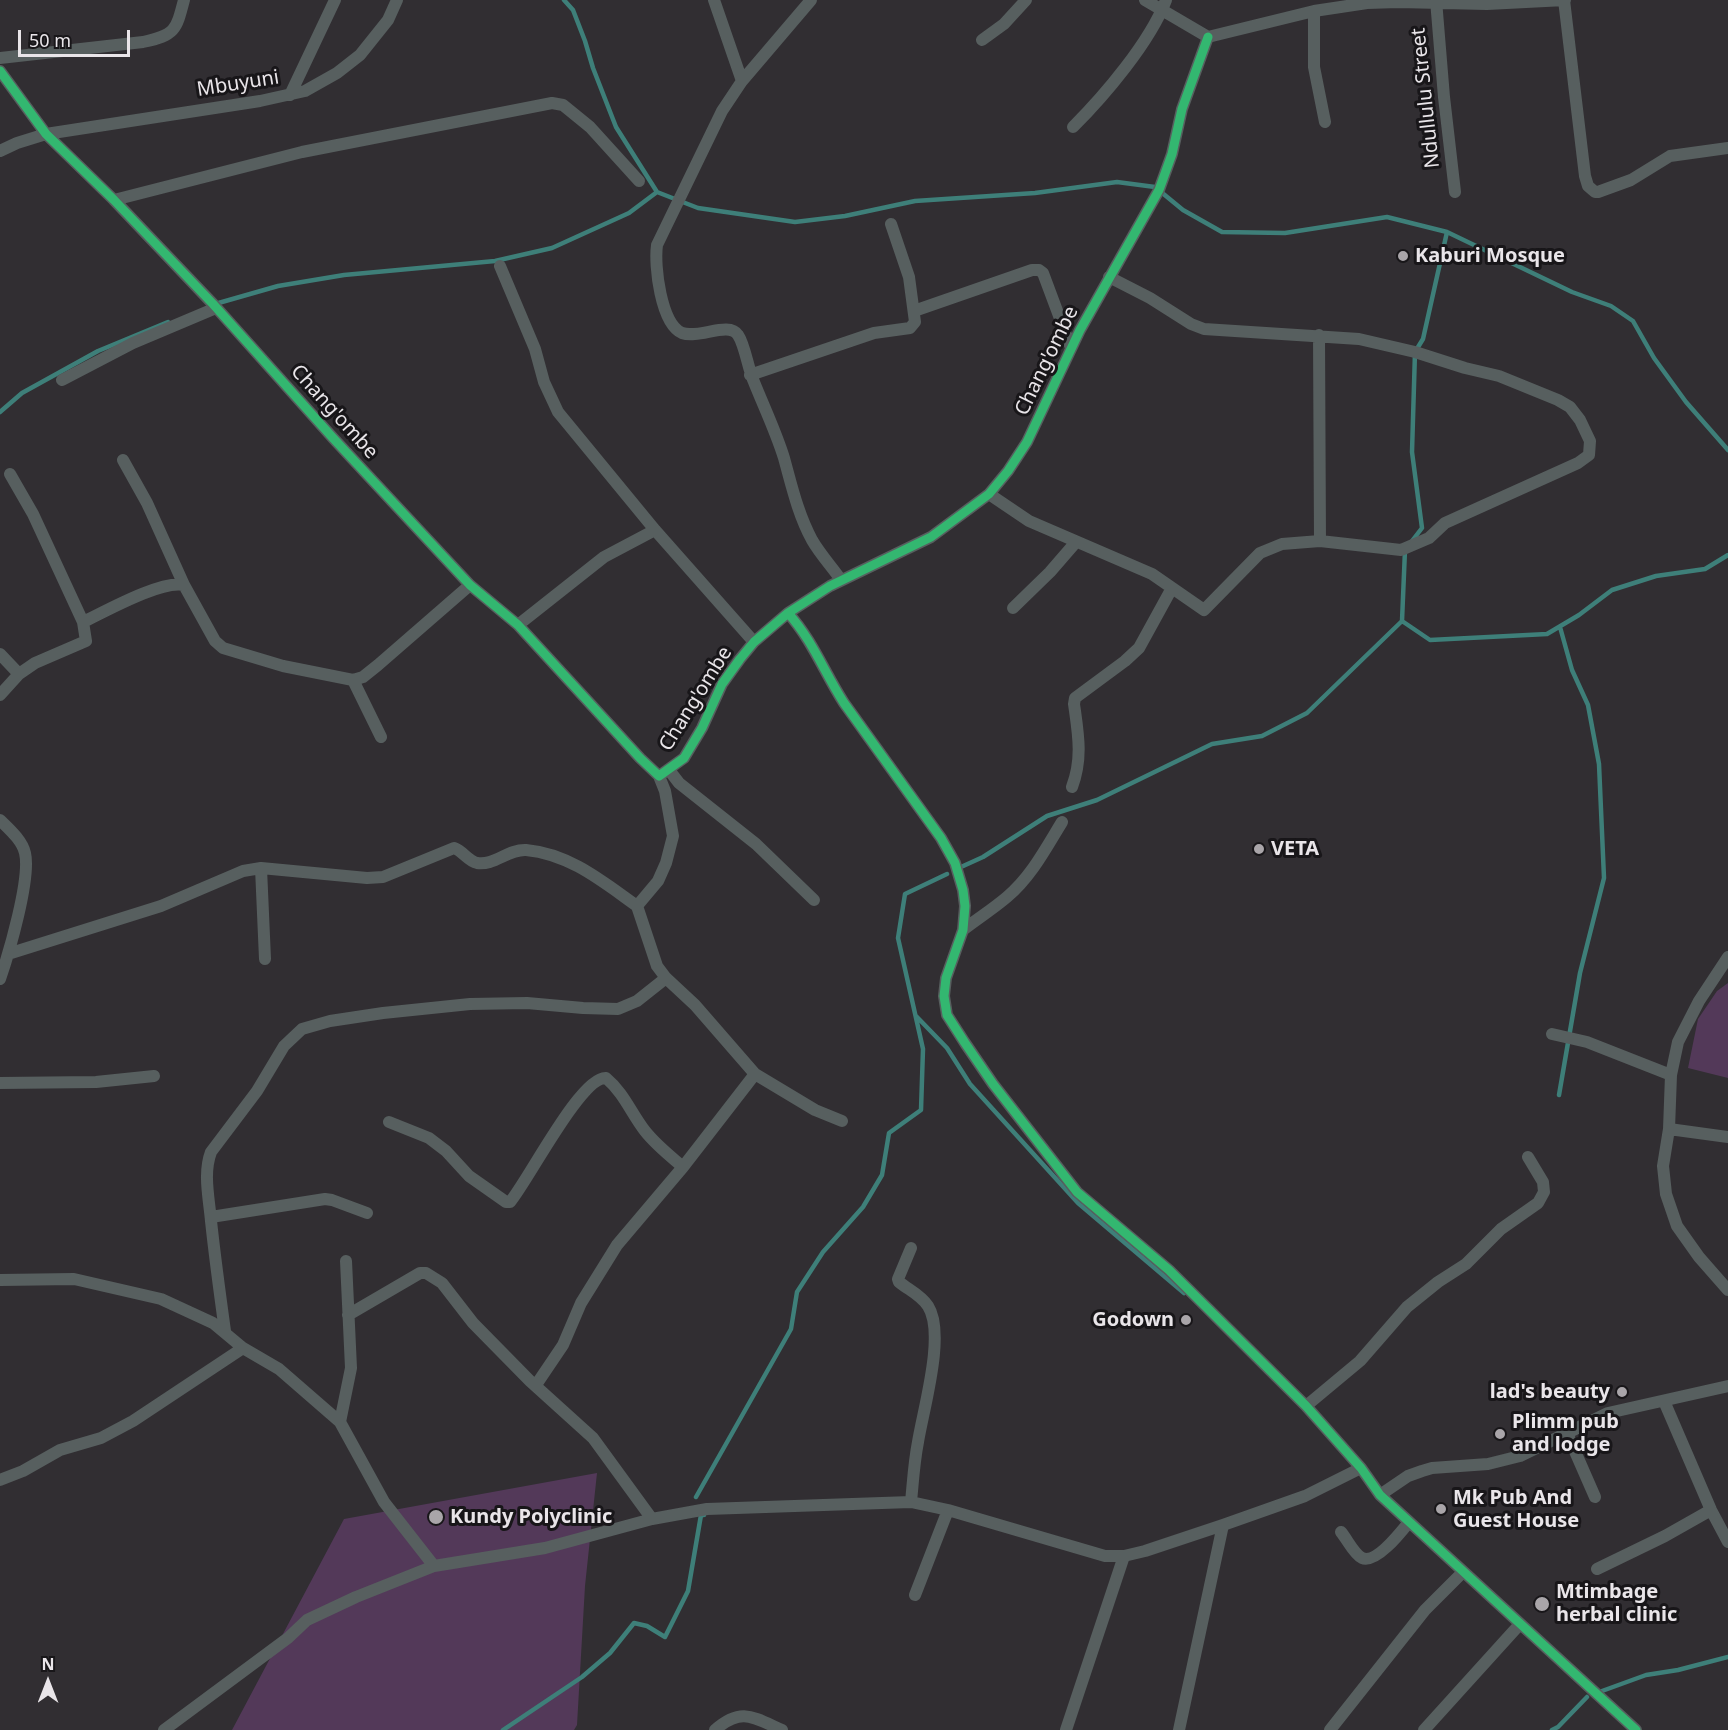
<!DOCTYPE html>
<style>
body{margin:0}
#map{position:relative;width:1728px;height:1730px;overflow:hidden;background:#312e32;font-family:"Noto Sans",sans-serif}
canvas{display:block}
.north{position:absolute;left:18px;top:1652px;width:60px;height:60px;-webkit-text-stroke:4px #181619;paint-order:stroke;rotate:0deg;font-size:16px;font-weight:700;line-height:24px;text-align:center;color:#e9e5e9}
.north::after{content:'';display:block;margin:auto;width:21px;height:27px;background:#e9e5e9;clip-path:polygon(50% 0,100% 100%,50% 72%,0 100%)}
.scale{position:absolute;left:18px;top:30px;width:112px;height:27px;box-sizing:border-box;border:3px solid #e9e5e9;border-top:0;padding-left:8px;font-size:18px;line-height:21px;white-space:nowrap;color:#e9e5e9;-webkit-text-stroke:4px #181619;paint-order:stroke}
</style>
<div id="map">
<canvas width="1728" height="1730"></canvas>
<div class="north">N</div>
<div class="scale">50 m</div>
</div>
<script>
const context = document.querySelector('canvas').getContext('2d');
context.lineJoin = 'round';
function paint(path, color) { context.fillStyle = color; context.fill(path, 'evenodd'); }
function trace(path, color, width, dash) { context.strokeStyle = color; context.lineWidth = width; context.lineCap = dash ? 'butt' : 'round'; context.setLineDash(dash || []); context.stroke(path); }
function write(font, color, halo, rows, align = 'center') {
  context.font = font + ' "Noto Sans",sans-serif'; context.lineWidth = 6; context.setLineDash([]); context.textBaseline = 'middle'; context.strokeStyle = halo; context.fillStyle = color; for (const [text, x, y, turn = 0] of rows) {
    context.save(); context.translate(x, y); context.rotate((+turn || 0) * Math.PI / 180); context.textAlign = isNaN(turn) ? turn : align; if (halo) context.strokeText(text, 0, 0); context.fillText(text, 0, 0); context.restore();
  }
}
paint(new Path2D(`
 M 1728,983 L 1728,1078 L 1688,1068 L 1698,1019 L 1717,991 Z
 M 597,1473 L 585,1586 L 577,1725 L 574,1730 L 232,1730 L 344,1519 Z`), '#533959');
trace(new Path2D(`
 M 564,0 L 573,10 L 585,41 L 593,68 L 616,127 L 657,192 L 698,208 L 795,222 L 845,216 L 915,201 L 1035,193 L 1117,182 L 1155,187 L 1183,210 L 1222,232 L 1285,233 L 1387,217 L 1447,232 L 1572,292 L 1611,306 L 1633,321 L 1654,358 L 1686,402 L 1728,450
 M 215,304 L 278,286 L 344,275 L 495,261 L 552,248 L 629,213 L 657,192
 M 0,412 L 22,393 L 98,351 L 168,322
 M 1412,541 L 1422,528 L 1412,452 L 1415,352 L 1423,339 L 1447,232
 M 1402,621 L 1430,640 L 1547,634 L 1579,615 L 1612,590 L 1656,576 L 1705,569 L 1728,555
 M 961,867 L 983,857 L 1047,816 L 1097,800 L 1212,744 L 1262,736 L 1307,713 L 1402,621 L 1405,550
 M 916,1016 L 947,1048 L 970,1084 L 1078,1203 L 1184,1293
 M 1559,1095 L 1580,973 L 1604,878 L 1599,764 L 1588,705 L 1572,670 L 1560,627
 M 696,1497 L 791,1329 L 797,1292 L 823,1252 L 863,1207 L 882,1175 L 889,1133 L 921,1110 L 923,1049 L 898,938 L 905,894 L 947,874
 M 1602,1691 L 1646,1675 L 1678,1670 L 1728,1657
 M 503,1730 L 582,1677 L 610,1653 L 634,1623 L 647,1626 L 665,1637 L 688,1591 L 701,1515 L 704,1515
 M 1552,1730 L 1558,1727 L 1587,1697`), '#3e7f79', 4.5);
trace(new Path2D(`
 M 714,0 L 742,81
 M 811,0 L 742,81 L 722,111 L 657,245 C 654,266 661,324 682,333 C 699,339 729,321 738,335 C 745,345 748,369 754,382 C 764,407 776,432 784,458 C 792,487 798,514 812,540 C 820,554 832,567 841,580
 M 1145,0 L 1208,37
 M 1436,0 L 1444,97 L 1455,192
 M 1564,0 L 1585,176 L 1588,186 L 1595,192 L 1598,192 L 1631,180 L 1670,156 L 1728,148
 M 1314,11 L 1314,67 L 1325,122
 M 1208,37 L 1314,11 L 1367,3 L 1398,2 L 1487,4 L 1565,0
 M 982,40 L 1004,24 L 1026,0
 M 0,58 L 143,42 C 175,35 176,31 184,0
 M 0,71 L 46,134 L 114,200 L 213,304 L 333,438 L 470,585 L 518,625 L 640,758 L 659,776 L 684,758 L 702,728 L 722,684 L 740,659 L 754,642 L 788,613 L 830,586 L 931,537 L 989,494 L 1008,471 L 1027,442 L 1080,330 L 1159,190 L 1172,154 L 1182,109 L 1208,37
 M 290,95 L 335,0
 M 1073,127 C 1105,95 1150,42 1166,0
 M 0,151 L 17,143 L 46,134 L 260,101 L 305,91 L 337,73 L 360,55 L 388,20 L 397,0
 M 114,200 L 302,152 L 552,103 L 563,105 L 590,127 L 639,181
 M 500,266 L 535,349 L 544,382 L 558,412 L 655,530 L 754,642
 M 914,311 L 1032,270 L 1039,270 L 1043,273 L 1071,348
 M 1319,335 L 1320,541
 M 750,375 L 874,333 L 910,328 L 915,322 L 909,277 L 891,224
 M 62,380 L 133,343 L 216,308
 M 123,460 L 147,503 L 184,585
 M 10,474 L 33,514 L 83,622
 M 989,494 L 1029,521 L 1152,574 L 1204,610 L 1260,553 L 1282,544 L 1320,541 L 1401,550 L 1429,538 L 1445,523 L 1578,463 L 1589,455 L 1590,441 L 1580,420 L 1570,407 L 1558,400 L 1499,376 L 1465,368 L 1415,352 L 1359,339 L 1204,329 L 1191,324 L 1150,298 L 1109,277
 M 1013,608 L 1050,572 L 1076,542
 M 788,613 C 813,641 824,672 844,703 L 941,838 L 955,863 L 963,890 L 965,906 L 963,930 L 946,978 L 944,996 L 947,1015 L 965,1043 L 993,1084 L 1077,1192 L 1169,1270 L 1306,1406 L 1361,1468 L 1380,1495 L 1636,1730
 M 518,625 L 604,557 L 655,530
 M 0,654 L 19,674
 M 353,680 L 381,737
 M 0,695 L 19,674 L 35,663 L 86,641 L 83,622 C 106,611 161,580 184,585 L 215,641 L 223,648 L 283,666 L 353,680 L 363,677 L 378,665 L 470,585
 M 669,770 L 679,783 L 756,844 L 814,900
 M 659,776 L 665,791 L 673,836 L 666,863 L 658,881 L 637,906 L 657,966 L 666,978 L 695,1005 L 755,1074 L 815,1110 L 842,1121
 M 1072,787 C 1083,758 1078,733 1074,704 L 1075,698 L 1125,661 L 1139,648 L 1172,588
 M 0,820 C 9,829 22,840 25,853 C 31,878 9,953 0,979
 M 261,868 L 265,959
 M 963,930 C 977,919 993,909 1007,897 C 1031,877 1046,848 1062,822
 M 8,954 L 161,906 L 243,871 L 261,868 L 367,878 L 383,877 L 454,848 C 463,851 468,861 477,863 C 494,866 508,849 526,850 C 570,854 603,882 637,906
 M 1728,957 L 1699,1001 L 1678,1042 L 1671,1075 L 1669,1129 L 1663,1166 L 1666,1194 L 1677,1226 L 1699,1257 L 1728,1290
 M 1552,1034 L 1587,1042 L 1671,1075
 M 0,1083 L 96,1082 L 154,1076
 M 389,1122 L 429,1138 L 446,1151 L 469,1176 L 506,1202 L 510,1202 C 528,1181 581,1076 606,1078 C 624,1093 631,1113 645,1131 C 656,1145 669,1155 683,1167
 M 1669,1129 L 1728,1137
 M 211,1217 L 325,1199 L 332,1200 L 367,1213
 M 0,1280 L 74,1279 L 161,1299 L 213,1323 L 243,1348 L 279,1369 L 340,1422 L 384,1502 L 434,1566
 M 348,1315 L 420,1273 L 426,1273 L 442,1283 L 473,1323 L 530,1381 L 593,1438 L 652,1519
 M 225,1331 C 220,1295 215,1258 211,1221 C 209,1198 203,1173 211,1152 L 257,1091 L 284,1046 L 302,1029 L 330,1021 L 383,1013 L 470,1004 L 527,1003 L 583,1008 L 618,1009 L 637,1001 L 666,978
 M 536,1385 L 563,1345 L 581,1303 L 617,1245 L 683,1167 L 755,1074
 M 1664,1401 L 1711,1510 L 1728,1542
 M 1306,1406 L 1360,1361 L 1407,1307 L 1438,1282 L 1466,1264 L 1501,1229 L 1538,1203 L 1544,1192 L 1543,1182 L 1528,1157
 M 340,1422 L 351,1368 L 346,1261
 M 1567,1433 L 1595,1497
 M 0,1480 L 23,1471 L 60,1450 L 101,1438 L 133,1421 L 243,1348
 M 1380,1495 L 1408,1476 L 1422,1471 L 1432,1468 L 1488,1464 L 1520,1456 L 1608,1413 L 1728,1386
 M 911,1502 C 913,1482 914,1462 918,1442 C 923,1410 946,1334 928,1306 C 921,1295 909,1290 899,1282 L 898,1279 L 911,1248
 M 1341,1532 C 1347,1539 1354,1554 1362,1558 C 1376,1564 1401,1532 1409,1522
 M 1597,1569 L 1665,1536 L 1711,1510
 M 915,1595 L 948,1510
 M 164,1730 L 288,1638 L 307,1620 L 356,1597 L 434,1566 L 545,1548 L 652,1519 L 707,1509 L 911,1502 L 948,1510 L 1105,1556 L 1124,1556 L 1145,1551 L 1223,1525 L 1305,1496 L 1361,1468
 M 715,1730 C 741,1707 753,1717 782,1730
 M 1066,1730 L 1124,1556
 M 1179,1730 L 1223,1525
 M 1330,1730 L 1425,1610 L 1463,1572
 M 1424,1730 L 1520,1624`), '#575f5f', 12);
trace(new Path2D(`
 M 0,71 L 46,134 L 114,200 L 213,304 L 333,438 L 470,585 L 518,625 L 640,758 L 659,776 L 684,758 L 702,728 L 722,684 L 740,659 L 754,642 L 788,613 L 830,586 L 931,537 L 989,494 L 1008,471 L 1027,442 L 1080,330 L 1159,190 L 1172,154 L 1182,109 L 1208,37
 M 788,613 C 813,641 824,672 844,703 L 941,838 L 955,863 L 963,890 L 965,906 L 963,930 L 946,978 L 944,996 L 947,1015 L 965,1043 L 993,1084 L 1077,1192 L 1169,1270 L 1306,1406 L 1361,1468 L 1380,1495 L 1636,1730`), '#33b770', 9);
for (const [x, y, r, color] of [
 [1403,256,6,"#a9a5a9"],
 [1259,849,6,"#a9a5a9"],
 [1186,1320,6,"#a9a5a9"],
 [1622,1392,6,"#a9a5a9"],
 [1500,1434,6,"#a9a5a9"],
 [1441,1509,6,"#a9a5a9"],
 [436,1517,8,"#a9a5a9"],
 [1542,1604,8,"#a9a5a9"]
]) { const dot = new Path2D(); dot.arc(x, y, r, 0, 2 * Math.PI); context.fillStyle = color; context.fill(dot); trace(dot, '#181619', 2); }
write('20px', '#e9e5e9', '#181619', [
 ["Mbuyuni",238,84,-9],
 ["Ndullulu Street",1426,98,-96],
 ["Chang'ombe",1047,361,-64],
 ["Chang'ombe",334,412,48],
 ["Chang'ombe",696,699,-58]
]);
write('bold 20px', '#e9e5e9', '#181619', [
 ["Kaburi Mosque",1415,256],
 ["VETA",1271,849],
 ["Godown",1174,1320,"right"],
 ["lad's beauty",1610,1392,"right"],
 ["Plimm pub",1512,1422],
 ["and lodge",1512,1445],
 ["Mk Pub And",1453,1498],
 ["Guest House",1453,1521],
 ["Kundy Polyclinic",450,1517],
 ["Mtimbage",1556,1592],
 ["herbal clinic",1556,1615]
], 'left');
</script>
